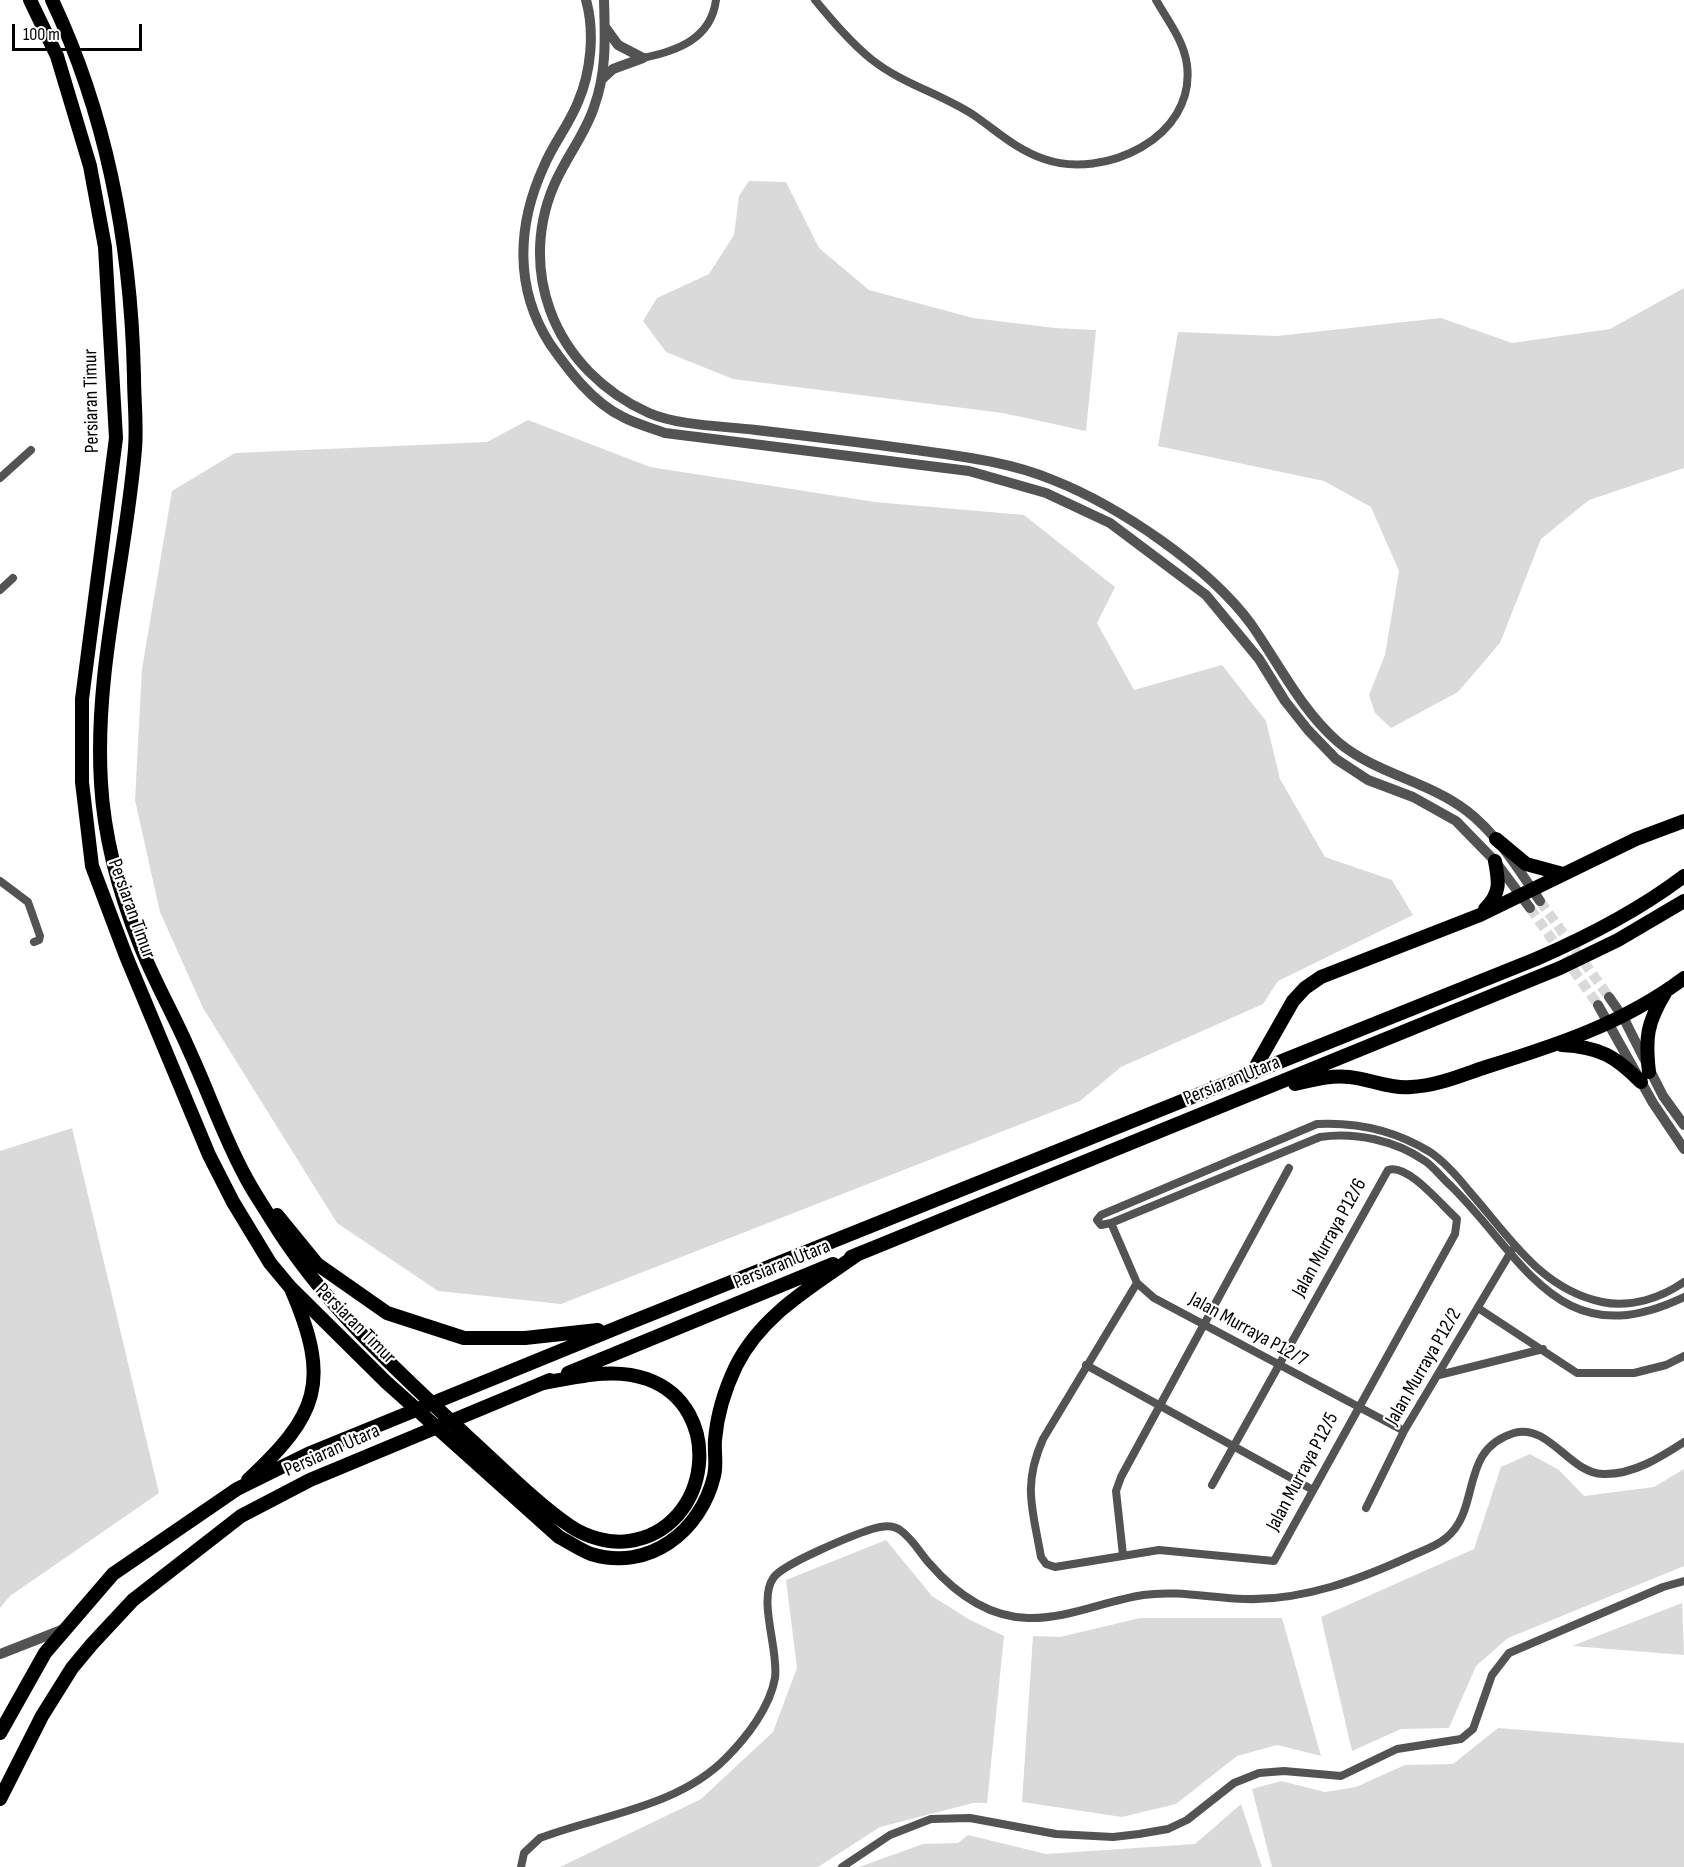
<!DOCTYPE html>
<style>
body{margin:0}
#map{position:relative;width:1684px;height:1867px;overflow:hidden;background:#fff;font-family:"Sofia Sans Condensed",sans-serif}
canvas{display:block}
.scale{position:absolute;left:12px;top:24px;width:130px;height:27px;box-sizing:border-box;border:3px solid #000;border-top:0;padding-left:8px;font-size:18px;line-height:21px;white-space:nowrap;color:#000;-webkit-text-stroke:4px #fff;paint-order:stroke}
</style>
<div id="map">
<canvas width="1684" height="1867"></canvas>
<div class="scale">100 m</div>
</div>
<script>
const context = document.querySelector('canvas').getContext('2d');
context.lineJoin = 'round';
function paint(path, color) { context.fillStyle = color; context.fill(path, 'evenodd'); }
function trace(path, color, width, dash) { context.strokeStyle = color; context.lineWidth = width; context.lineCap = dash ? 'butt' : 'round'; context.setLineDash(dash || []); context.stroke(path); }
function write(font, color, halo, rows, align = 'center') {
  context.font = font + ' "Sofia Sans Condensed",sans-serif'; context.lineWidth = 4.5; context.setLineDash([]); context.textBaseline = 'middle'; context.strokeStyle = halo; context.fillStyle = color; for (const [text, x, y, turn = 0] of rows) {
    context.save(); context.translate(x, y); context.rotate((+turn || 0) * Math.PI / 180); context.textAlign = isNaN(turn) ? turn : align; if (halo) context.strokeText(text, 0, 0); context.fillText(text, 0, 0); context.restore();
  }
}
paint(new Path2D(`
 M 749,181 L 786,182 L 819,248 L 869,290 L 973,318 L 1055,328 L 1096,330 L 1086,431 L 1003,413 L 733,379 L 666,352 L 643,321 L 657,298 L 709,274 L 734,235 L 739,196 Z
 M 1684,288 L 1684,468 L 1589,500 L 1541,539 L 1500,643 L 1458,692 L 1391,728 L 1375,713 L 1369,695 L 1385,655 L 1399,571 L 1371,507 L 1324,481 L 1158,446 L 1178,332 L 1277,336 L 1441,318 L 1512,343 L 1610,329 Z
 M 528,420 L 650,467 L 875,502 L 1024,515 L 1115,587 L 1097,623 L 1134,690 L 1222,665 L 1266,721 L 1280,779 L 1325,857 L 1392,880 L 1413,915 L 1278,981 L 1263,1004 L 1121,1067 L 1080,1101 L 561,1304 L 438,1291 L 337,1223 L 203,1008 L 160,912 L 135,800 L 142,669 L 172,491 L 235,453 L 487,442 Z
 M 72,1128 L 159,1493 L 10,1596 L 0,1608 L 0,1151 Z
 M 1530,1454 L 1559,1470 L 1584,1496 L 1654,1487 L 1684,1469 L 1684,1566 L 1508,1638 L 1476,1666 L 1449,1728 L 1401,1729 L 1352,1751 L 1321,1617 L 1474,1549 L 1501,1467 Z
 M 886,1540 L 932,1596 L 970,1620 L 1004,1636 L 987,1803 L 973,1803 L 880,1827 L 818,1867 L 560,1867 L 701,1799 L 773,1732 L 797,1668 L 786,1580 Z
 M 1682,1603 L 1684,1655 L 1572,1646 Z
 M 1140,1618 L 1282,1618 L 1321,1756 L 1277,1745 L 1237,1756 L 1176,1804 L 1122,1817 L 1022,1802 L 1033,1636 L 1060,1637 Z
 M 1498,1728 L 1684,1743 L 1684,1867 L 1272,1867 L 1252,1789 L 1281,1781 L 1325,1792 L 1356,1787 L 1405,1765 L 1453,1764 Z
 M 1241,1804 L 1262,1867 L 859,1867 L 923,1844 L 958,1843 L 968,1835 L 1046,1854 L 1195,1844 Z`), '#dadada');
trace(new Path2D(`
 M 1540,901 L 1609,997
 M 1530,908 L 1598,1005`), '#d9d9d9', 10, [10, 5]);
trace(new Path2D(`
 M 815,0 C 832,20 850,42 871,59 C 902,84 942,94 975,116 C 998,132 1017,150 1044,159 C 1104,180 1196,138 1187,65 C 1184,41 1168,21 1156,0
 M 643,58 C 677,51 711,39 716,0
 M 0,478 L 31,450
 M 0,590 L 13,578
 M 0,881 L 28,902 L 40,936 L 39,940 L 34,942
 M 1111,1223 L 1137,1283 L 1154,1298 L 1404,1431
 M 1684,1282 C 1661,1298 1631,1308 1602,1302 C 1540,1289 1509,1236 1469,1191 C 1458,1177 1445,1162 1430,1152 C 1396,1131 1357,1122 1317,1124 L 1101,1215 L 1097,1220 L 1101,1225 L 1111,1223 L 1320,1137 C 1355,1132 1395,1140 1425,1161 C 1434,1167 1442,1178 1451,1186 C 1525,1259 1559,1357 1684,1297
 M 1137,1283 L 1043,1439 C 1022,1486 1033,1510 1041,1557 L 1046,1564 L 1055,1567 L 1159,1550 L 1274,1561 L 1455,1234 L 1457,1219 C 1442,1206 1408,1163 1388,1170 L 1212,1485
 M 1478,1308 L 1577,1373 L 1634,1373 L 1666,1365 L 1684,1356
 M 1086,1365 L 1313,1490
 M 1439,1375 L 1543,1349
 M 1366,1508 L 1404,1431 L 1512,1250
 M 1123,1555 L 1116,1491 L 1121,1477 L 1289,1168
 M 521,1867 L 524,1853 L 540,1838 C 601,1815 678,1807 726,1758 C 747,1737 770,1707 775,1678 C 779,1649 757,1599 774,1577 C 785,1563 853,1535 872,1529 C 881,1526 892,1524 900,1530 C 912,1538 920,1553 929,1563 C 955,1593 988,1617 1028,1618 C 1068,1619 1104,1601 1143,1595 C 1177,1590 1211,1598 1245,1599 C 1303,1601 1361,1579 1413,1555 C 1424,1550 1437,1546 1446,1538 C 1482,1509 1458,1450 1514,1433 C 1549,1423 1569,1473 1603,1474 C 1633,1475 1661,1457 1684,1442
 M 842,1867 L 890,1835 L 931,1819 L 970,1818 L 1056,1834 L 1113,1837 L 1139,1834 L 1168,1829 L 1187,1820 L 1234,1783 L 1259,1773 L 1284,1771 L 1341,1776 L 1397,1749 L 1461,1739 L 1473,1729 L 1492,1675 L 1509,1653 L 1663,1587 L 1684,1581`), '#535353', 8);
trace(new Path2D(`
 M 586,0 C 595,32 591,72 578,102 C 569,125 553,144 544,166 C 517,225 514,288 550,344 C 569,371 592,402 623,417 C 636,424 652,428 665,433 L 969,471 L 1046,493 L 1110,523 L 1206,595 L 1259,659 L 1285,701 L 1308,730 L 1336,759 L 1368,780 L 1413,797 L 1456,821 L 1495,861 L 1530,908
 M 604,0 C 605,36 607,72 594,107 C 587,129 573,148 562,169 C 538,212 533,263 550,310 C 567,357 604,393 649,413 C 679,426 724,426 756,430 C 807,436 858,442 909,449 C 958,456 1007,461 1053,480 C 1119,506 1209,567 1251,624 C 1279,664 1301,710 1338,742 C 1376,774 1428,781 1467,811 C 1497,834 1519,870 1540,901
 M 605,27 L 618,45 L 643,58
 M 602,79 L 613,69 L 643,58
 M 1609,997 L 1623,1017 L 1663,1096 L 1684,1125
 M 1598,1005 L 1653,1103 L 1684,1149
 M 0,1654 L 64,1629`), '#535353', 10);
trace(new Path2D(`
 M 30,0 L 57,56 L 90,166 L 105,247 L 116,438 L 82,699 L 82,782 L 92,866 L 126,956 L 209,1155 L 233,1202 L 270,1263 L 290,1287 L 386,1382 L 559,1537 C 569,1542 580,1550 591,1554 C 649,1572 701,1531 714,1476 C 717,1464 714,1452 715,1440 C 717,1415 725,1389 736,1366 C 762,1314 813,1286 858,1254
 M 52,0 C 108,118 131,247 134,376 C 134,400 137,425 135,449 C 126,560 94,671 101,783 C 104,837 120,895 140,945 C 154,981 174,1015 189,1050 C 208,1091 223,1135 244,1174 C 252,1190 262,1204 271,1219 C 323,1304 395,1369 467,1436 C 498,1464 536,1503 570,1526 C 586,1537 610,1544 629,1541 C 712,1529 726,1407 647,1379 C 614,1367 577,1377 544,1383
 M 1496,839 L 1526,864 L 1563,874
 M 1485,909 C 1501,893 1499,882 1495,861
 M 1562,1045 C 1600,1047 1615,1056 1641,1082
 M 1649,1072 C 1645,1037 1647,1023 1665,993
 M 1252,1073 L 1293,1001 L 1305,988 L 1321,977 L 1480,915 L 1636,839 L 1684,821
 M 1295,1084 C 1313,1080 1330,1075 1349,1077 C 1370,1079 1390,1089 1411,1087 C 1437,1086 1462,1075 1486,1067 C 1557,1045 1624,1023 1684,978
 M 277,1215 L 317,1264 L 387,1313 L 464,1338 L 525,1338 L 598,1330
 M 851,1257 L 1560,968 L 1618,940 L 1684,901
 M 568,1373 L 833,1264
 M 248,1480 C 318,1415 331,1382 292,1291
 M 0,1733 L 45,1653 L 113,1574 L 237,1489 L 308,1454 L 624,1325 L 1536,959 C 1589,936 1638,911 1684,876
 M 0,1799 L 42,1716 L 72,1668 L 92,1644 L 133,1600 L 241,1516 L 310,1480 L 550,1380`), '#000', 14);
write('20px', '#000', '#fff', [
 ["Persiaran Timur",92,401,-91],
 ["Persiaran Timur",131,909,70],
 ["Persiaran Utara",1232,1081,-22],
 ["Jalan Murraya P12/6",1330,1238,-61],
 ["Persiaran Utara",782,1265,-22],
 ["Persiaran Timur",355,1324,45],
 ["Jalan Murraya P12/7",1248,1330,29],
 ["Jalan Murraya P12/2",1424,1367,-60],
 ["Persiaran Utara",332,1451,-24],
 ["Jalan Murraya P12/5",1303,1472,-62]
]);
</script>
